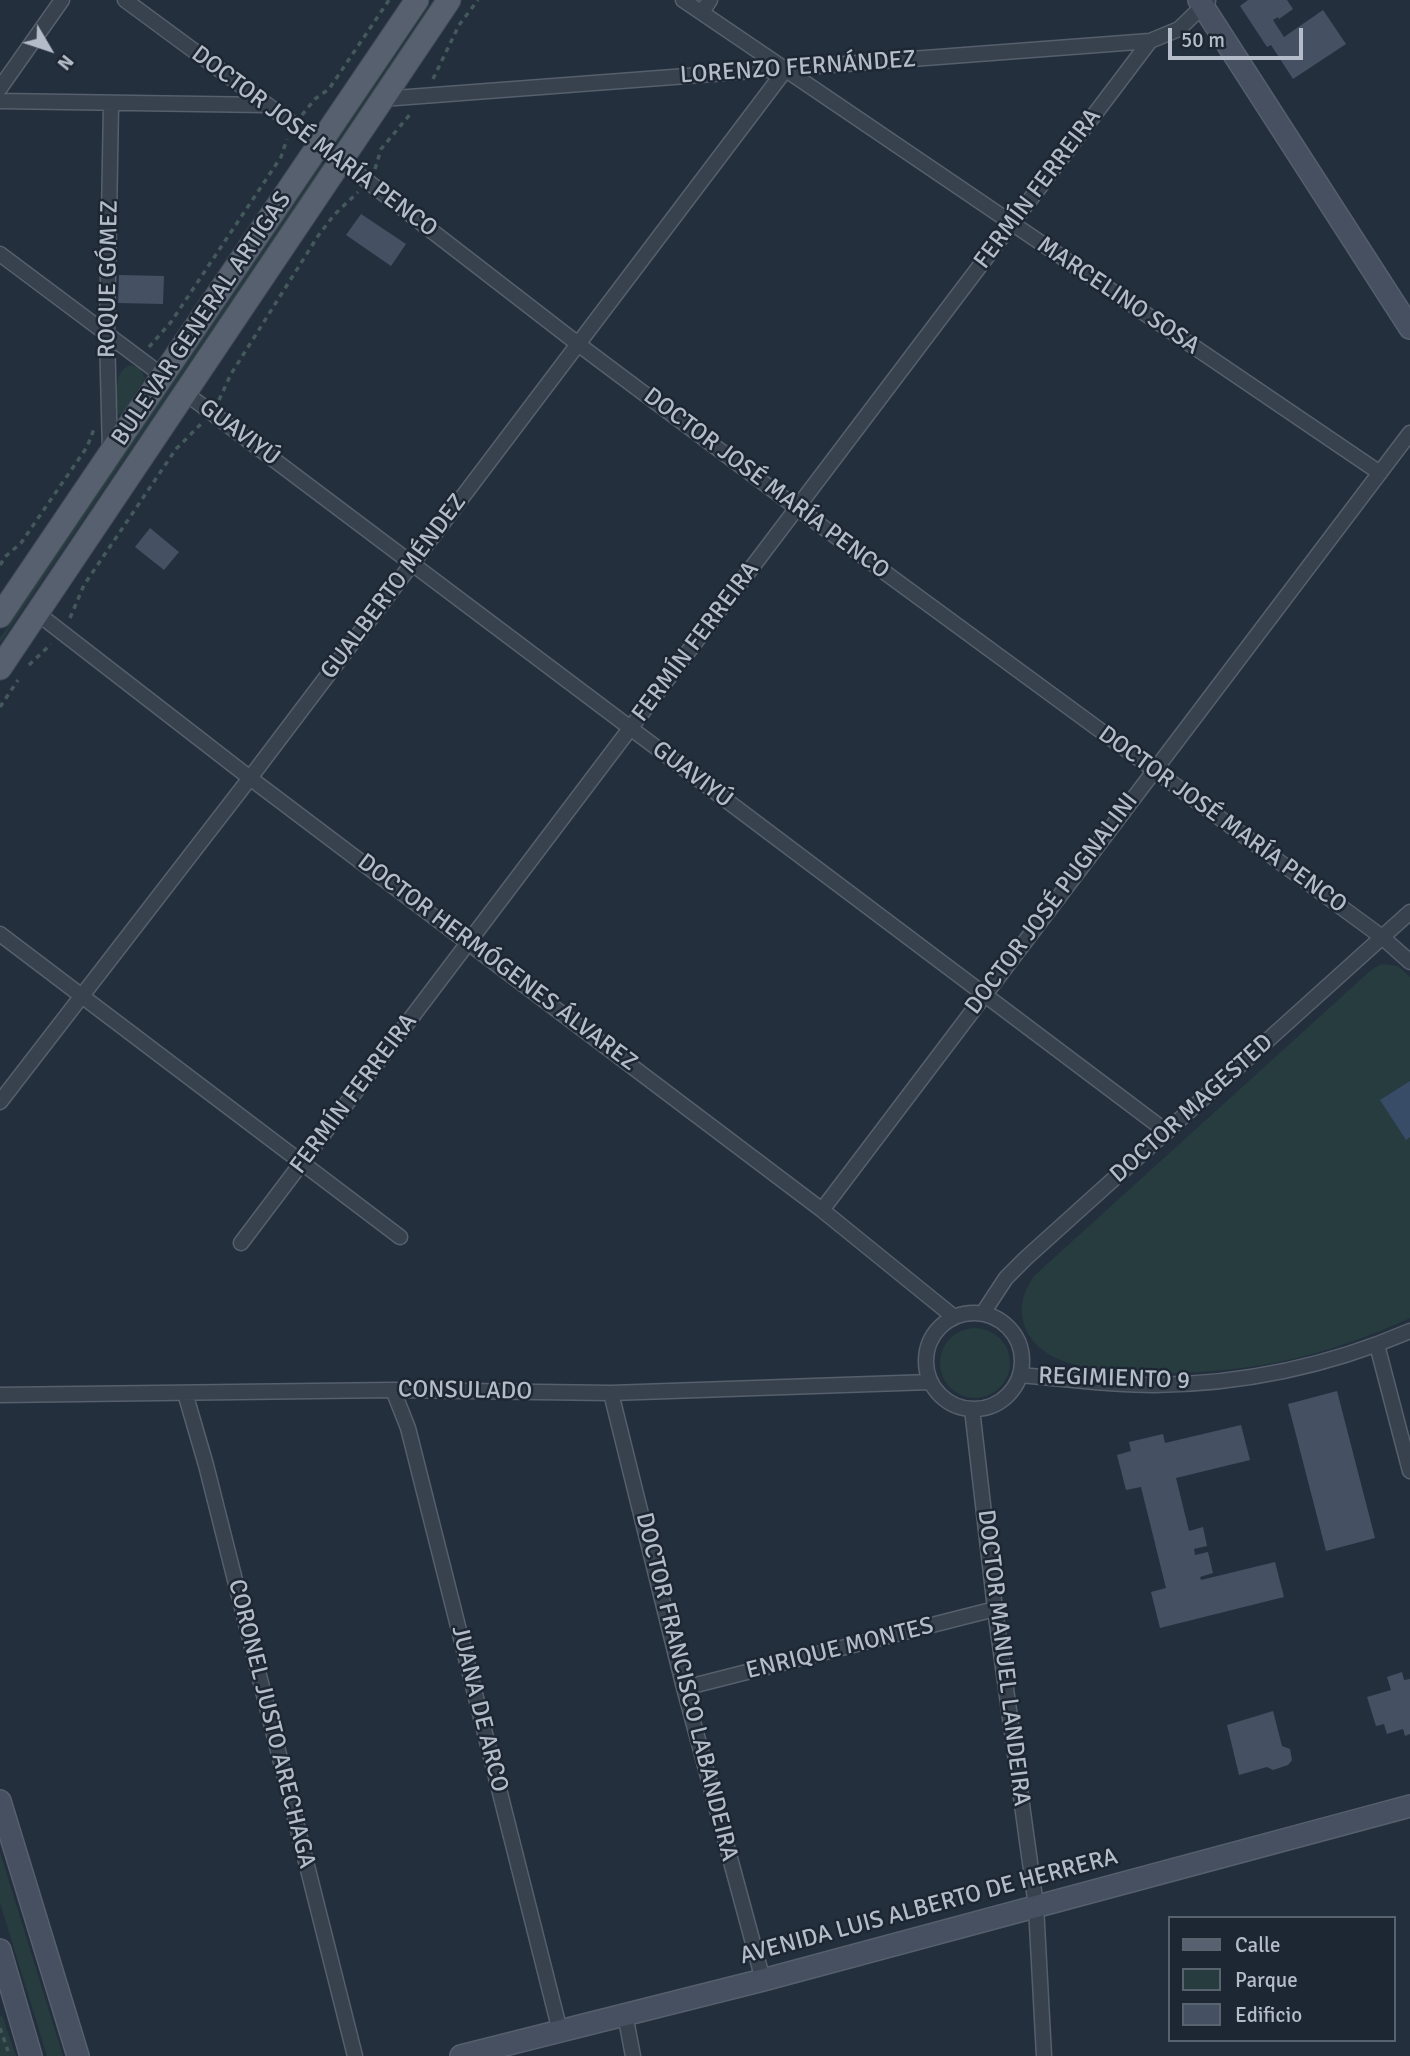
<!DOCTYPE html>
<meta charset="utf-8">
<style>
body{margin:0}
#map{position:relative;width:1410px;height:2056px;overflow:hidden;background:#242f3e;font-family:Signika,sans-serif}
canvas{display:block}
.legend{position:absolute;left:1168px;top:1916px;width:228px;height:126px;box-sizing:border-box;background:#1d2633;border:2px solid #59626f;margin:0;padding:9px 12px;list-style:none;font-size:21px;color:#b4bcc9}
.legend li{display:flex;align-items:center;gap:14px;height:35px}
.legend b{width:35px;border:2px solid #59626f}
.north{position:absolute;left:14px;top:14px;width:70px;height:70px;-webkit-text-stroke:5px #1d2633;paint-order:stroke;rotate:129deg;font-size:19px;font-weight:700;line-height:28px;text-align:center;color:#b4bcc9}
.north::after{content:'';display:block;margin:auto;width:24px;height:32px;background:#b4bcc9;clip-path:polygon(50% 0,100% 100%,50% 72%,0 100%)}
.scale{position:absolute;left:1168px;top:28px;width:135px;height:32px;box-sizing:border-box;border:4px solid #b4bcc9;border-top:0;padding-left:9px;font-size:21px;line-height:24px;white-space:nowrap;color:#b4bcc9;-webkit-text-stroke:5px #1d2633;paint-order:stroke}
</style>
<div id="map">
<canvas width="1410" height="2056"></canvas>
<ul class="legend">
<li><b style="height:9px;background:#56606e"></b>Calle</li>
<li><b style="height:19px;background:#263c3f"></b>Parque</li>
<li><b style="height:19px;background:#455162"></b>Edificio</li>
</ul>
<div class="north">N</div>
<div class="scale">50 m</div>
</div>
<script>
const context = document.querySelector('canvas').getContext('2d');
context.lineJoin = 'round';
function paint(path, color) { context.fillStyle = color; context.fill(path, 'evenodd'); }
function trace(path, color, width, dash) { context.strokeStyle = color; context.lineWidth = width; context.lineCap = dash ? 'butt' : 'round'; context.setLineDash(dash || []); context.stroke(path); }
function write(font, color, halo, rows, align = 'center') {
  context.font = font + ' Signika,sans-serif'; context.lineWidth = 5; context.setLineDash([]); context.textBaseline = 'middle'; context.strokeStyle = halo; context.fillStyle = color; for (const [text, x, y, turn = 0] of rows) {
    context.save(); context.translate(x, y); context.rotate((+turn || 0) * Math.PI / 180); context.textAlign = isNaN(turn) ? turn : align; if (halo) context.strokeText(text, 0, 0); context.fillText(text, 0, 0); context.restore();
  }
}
paint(new Path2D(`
 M 433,0 L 435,0 L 337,143 L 336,142 Z
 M 322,163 L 324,164 L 0,643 L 0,638 Z
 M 130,365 L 140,368 L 145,378 L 121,416 L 118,413 C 117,397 112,372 130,365 Z
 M 1381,964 L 1398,966 L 1410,977 L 1410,1318 C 1368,1337 1324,1353 1279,1362 C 1224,1373 1060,1391 1029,1335 C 1017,1314 1021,1295 1034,1276 L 1370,971 Z
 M940 1363a35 35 0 1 1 70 0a35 35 0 1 1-70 0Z
 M 0,1852 L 63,2056 L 47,2056 L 0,1903 Z
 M 2,2015 L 16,2056 L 0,2056 L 0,2017 Z`), '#263c3f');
paint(new Path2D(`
 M 1410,1081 L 1410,1137 L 1406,1140 L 1380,1100 Z`), '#394c67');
paint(new Path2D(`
 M 1248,0 L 1287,0 L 1293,9 L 1279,19 L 1278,17 L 1273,20 L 1284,37 L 1323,10 L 1346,44 L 1293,79 L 1271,45 L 1267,47 L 1240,6 Z
 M 361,214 L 406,244 L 391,266 L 346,235 Z
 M 119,275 L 164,276 L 163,304 L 118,303 Z
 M 150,528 L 179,552 L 164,570 L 135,547 Z
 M 1337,1391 L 1375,1538 L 1326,1551 L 1288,1404 Z
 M 1241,1425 L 1250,1460 L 1176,1478 L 1189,1531 L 1203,1527 L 1207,1546 L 1194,1549 L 1195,1555 L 1208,1552 L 1213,1573 L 1200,1577 L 1201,1580 L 1275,1562 L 1284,1597 L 1160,1628 L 1151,1592 L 1166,1588 L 1141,1487 L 1126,1490 L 1117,1455 L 1131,1451 L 1129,1442 L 1163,1434 L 1165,1443 Z
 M 1402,1672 L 1404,1680 L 1410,1679 L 1410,1734 L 1405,1736 L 1403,1729 L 1387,1734 L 1384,1724 L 1376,1726 L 1367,1697 L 1391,1690 L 1387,1677 Z
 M 1273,1711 L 1282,1746 L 1290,1749 L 1292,1760 L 1288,1765 L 1273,1770 L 1267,1767 L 1239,1775 L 1227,1725 Z`), '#455162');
const street = new Path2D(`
 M 125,0 L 296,126 L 578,344 L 797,508 L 1382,937 L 1410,962
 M 683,0 L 1380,473
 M 702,12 L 710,0
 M 0,88 L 62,0
 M 382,99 L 1150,41 L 1179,29 L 1208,1
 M 0,101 L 266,105
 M 0,254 L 163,376
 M 184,392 L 1167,1132
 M 110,453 L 107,333 L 111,104
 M 37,613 L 250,778 L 822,1210 L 954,1317
 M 0,934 L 400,1237
 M 0,1102 L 250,778 L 786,69
 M 822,1210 L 1410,433
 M 241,1243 L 1150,41
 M926 1361a48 48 0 1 1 96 0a48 48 0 1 1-96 0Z
 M 983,1313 L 1006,1278 L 1026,1258 L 1410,912
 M 1377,1345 L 1410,1471
 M 1020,1375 C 1064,1379 1109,1385 1154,1385 C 1242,1384 1329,1366 1410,1331
 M 393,1390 L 408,1428 L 560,2031
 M 185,1393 L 206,1465 L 355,2056
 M 611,1393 L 684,1688 L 763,1980
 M 0,1395 L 393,1390 L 611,1393 L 930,1382
 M 972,1409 L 995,1609 L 1036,1906 L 1044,2056
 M 684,1688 L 995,1609
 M 625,2014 L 633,2056`);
const secondary = new Path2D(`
 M 1199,0 L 1410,328
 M 0,1801 L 78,2056
 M 0,1950 L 31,2056
 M 461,2056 L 763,1980 L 1410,1806`);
const primary = new Path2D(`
 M 0,616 L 417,0
 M 0,668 L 449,0`);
trace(street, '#565f6c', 17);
trace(secondary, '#565f6c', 24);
trace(primary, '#414a57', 25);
trace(new Path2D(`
 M 433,79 L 459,25 L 478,0
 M 302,115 L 315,99 L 329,89 L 389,0
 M 375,169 L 381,149 L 412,112
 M 149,347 L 171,322 L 281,157 L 287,139
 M 219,400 L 231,374 L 318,236 L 334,215 L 358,192
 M 0,565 L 6,556 L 21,543 L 87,447 L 94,429
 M 70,618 L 84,585 L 176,449 L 202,423
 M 29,665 L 51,644
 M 0,707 L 18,680
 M 0,2028 L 8,2051`), '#44595c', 3.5, [5, 5]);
trace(street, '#38414e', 14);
trace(secondary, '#465061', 21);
trace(primary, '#56606e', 23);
write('24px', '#b4bcc9', '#1d2633', [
 ["LORENZO FERNÁNDEZ",798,68,-4],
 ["DOCTOR JOSÉ MARÍA PENCO",314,142,37],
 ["FERMÍN FERREIRA",1038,189,-53],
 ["ROQUE GÓMEZ",109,279,-89],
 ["MARCELINO SOSA",1118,296,34],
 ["BULEVAR GENERAL ARTIGAS",202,319,-56],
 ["GUAVIYÚ",239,433,37],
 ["DOCTOR JOSÉ MARÍA PENCO",766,484,37],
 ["GUALBERTO MÉNDEZ",394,587,-53],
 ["FERMÍN FERREIRA",696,642,-53],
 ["GUAVIYÚ",692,775,37],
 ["DOCTOR JOSÉ MARÍA PENCO",1222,820,36],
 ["DOCTOR JOSÉ PUGNALINI",1052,904,-53],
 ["DOCTOR HERMÓGENES ÁLVAREZ",497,963,37],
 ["FERMÍN FERREIRA",354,1094,-53],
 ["DOCTOR MAGESTED",1192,1109,-42],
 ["REGIMIENTO 9",1114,1379,2],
 ["CONSULADO",465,1391,1],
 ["ENRIQUE MONTES",840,1649,-14],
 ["DOCTOR MANUEL LANDEIRA",1003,1658,83],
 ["DOCTOR FRANCISCO LABANDEIRA",686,1687,76],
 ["JUANA DE ARCO",479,1709,76],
 ["CORONEL JUSTO ARECHAGA",271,1724,76],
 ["AVENIDA LUIS ALBERTO DE HERRERA",929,1907,-15]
]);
</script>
